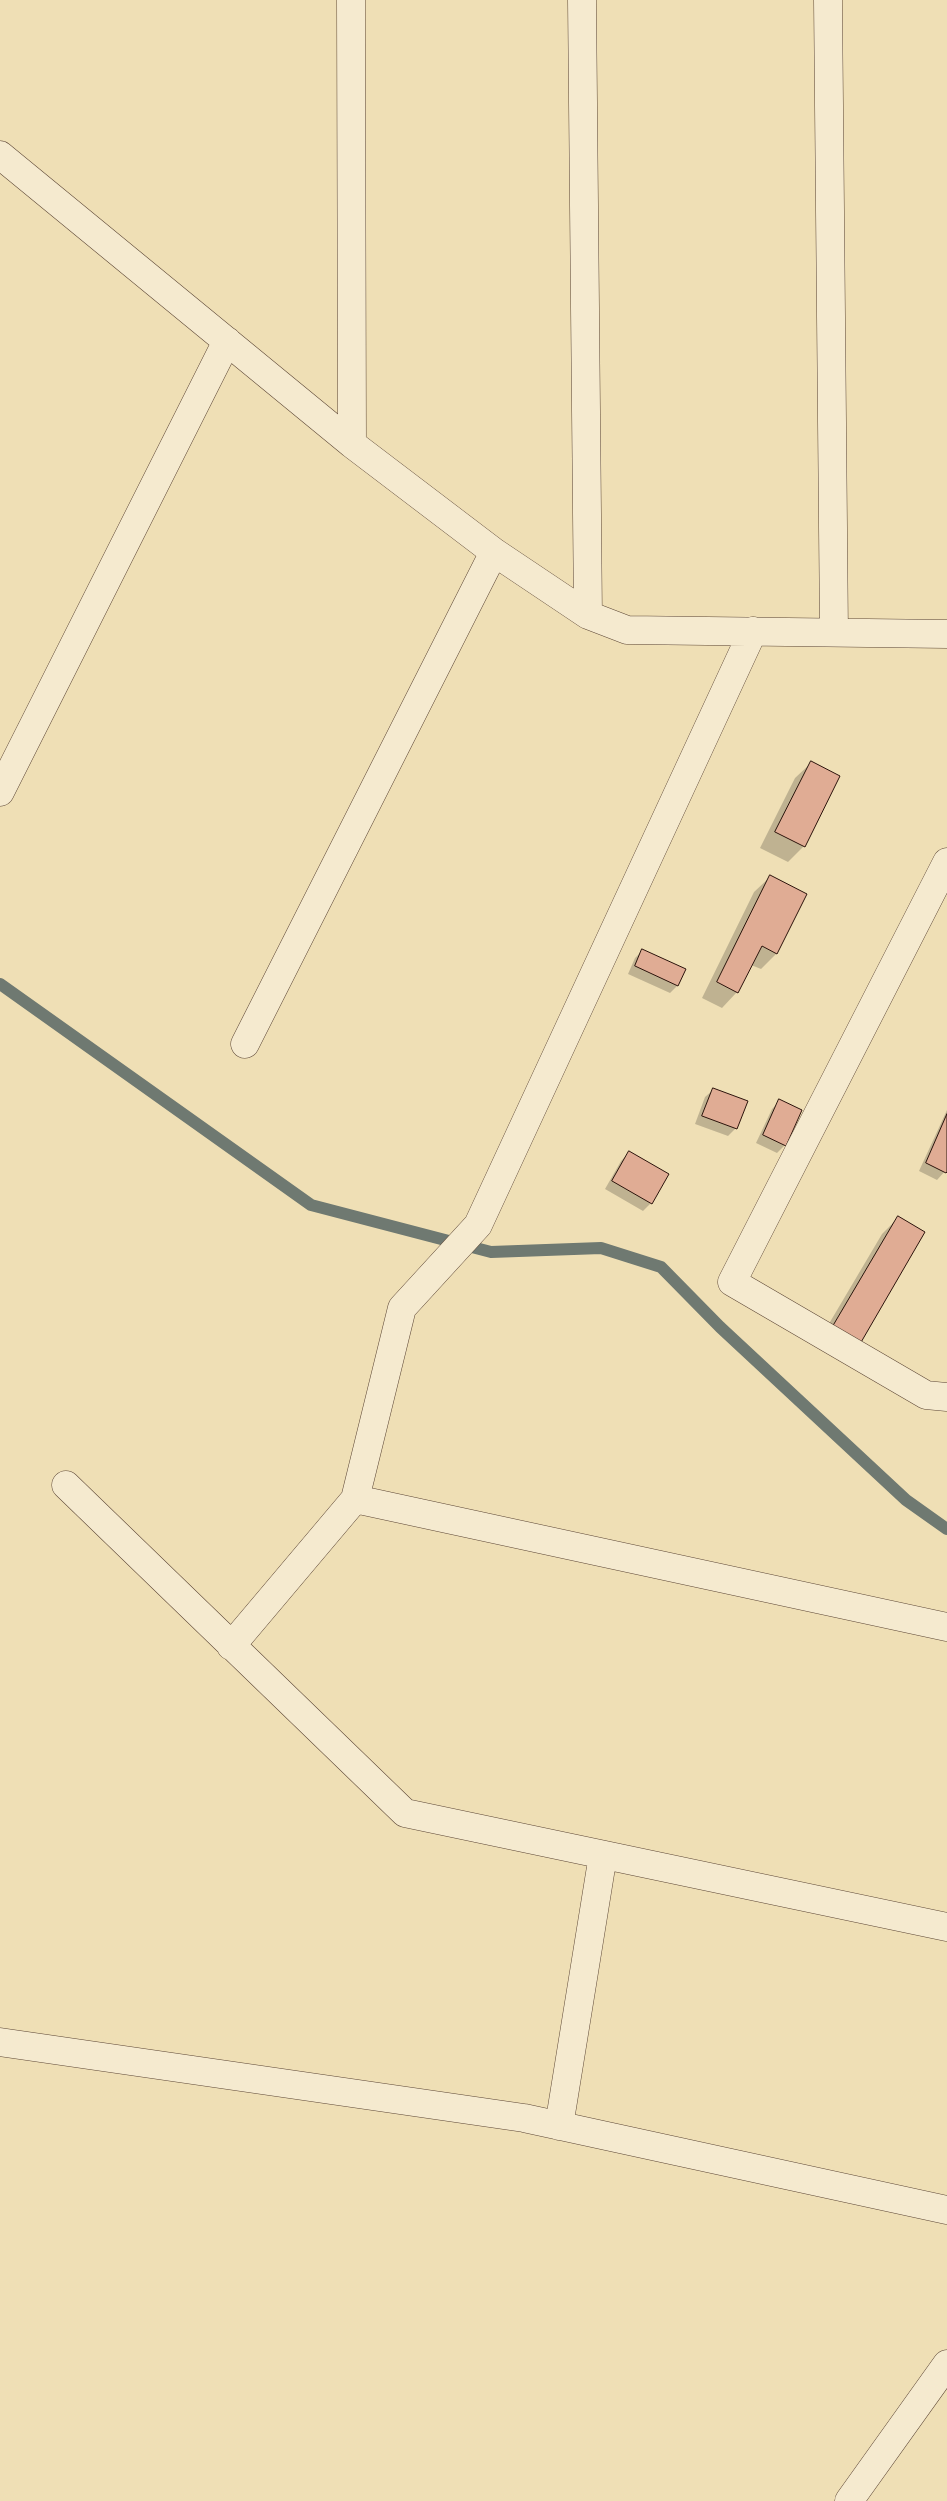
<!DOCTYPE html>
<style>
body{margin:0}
canvas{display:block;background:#efdfb5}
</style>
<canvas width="947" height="2501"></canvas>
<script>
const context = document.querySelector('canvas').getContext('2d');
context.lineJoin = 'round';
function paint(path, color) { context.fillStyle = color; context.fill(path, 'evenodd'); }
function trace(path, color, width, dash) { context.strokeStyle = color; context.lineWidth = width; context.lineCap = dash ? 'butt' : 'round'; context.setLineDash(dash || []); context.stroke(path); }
paint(new Path2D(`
 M 811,763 L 804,846 L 788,862 L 760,848 L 795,778 Z
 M 770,877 L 776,954 L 761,969 L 751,965 L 737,992 L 722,1008 L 702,998 L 754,892 Z
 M 642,951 L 677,986 L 670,993 L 628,974 L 635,958 Z
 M 713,1090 L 736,1128 L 728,1136 L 695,1124 L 705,1097 Z
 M 780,1101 L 785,1145 L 777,1153 L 756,1143 L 772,1109 Z
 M 947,1110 L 947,1169 L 937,1180 L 919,1171 Z
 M 629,1153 L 651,1203 L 643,1211 L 605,1189 L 621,1161 Z
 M 898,1218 L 923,1233 L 817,1344 L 882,1234 Z`), '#0003');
trace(new Path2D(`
 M 0,984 L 311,1205 L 491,1252 L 601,1248 L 661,1267 L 720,1327 L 906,1500 L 947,1529`), '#6f7971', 12);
const building = new Path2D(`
 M 811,761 L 840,776 L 805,847 L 775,832 Z
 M 770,875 L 807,894 L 777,954 L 762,946 L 738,993 L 717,982 Z
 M 642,949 L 686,969 L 678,986 L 635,966 Z
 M 713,1088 L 748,1101 L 737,1129 L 702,1116 Z
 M 779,1099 L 802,1110 L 786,1146 L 763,1135 Z
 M 947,1114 L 947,1172 L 946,1173 L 926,1163 Z
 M 629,1151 L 669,1174 L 652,1204 L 612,1181 Z
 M 898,1216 L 925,1232 L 860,1344 L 832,1328 Z`);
paint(building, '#e0ac94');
trace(building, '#2c140c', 1);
const minor = new Path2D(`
 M 351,0 L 352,444
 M 582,0 L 588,615
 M 828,0 L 834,632
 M 0,155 L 352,444 L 494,552 L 588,615 L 627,630 L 947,634
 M 0,792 L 227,341
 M 947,862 L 732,1282 L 926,1395 L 947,1397
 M 245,1044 L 494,552
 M 66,1485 L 405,1813 L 947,1927
 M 355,1499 L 947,1627
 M 231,1646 L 355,1499 L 402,1308 L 478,1225 L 753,631
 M 0,2042 L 524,2118 L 947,2210
 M 559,2126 L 603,1855
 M 849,2501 L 947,2364`);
trace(minor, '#5d4736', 29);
trace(minor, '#f5eacf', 28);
</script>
